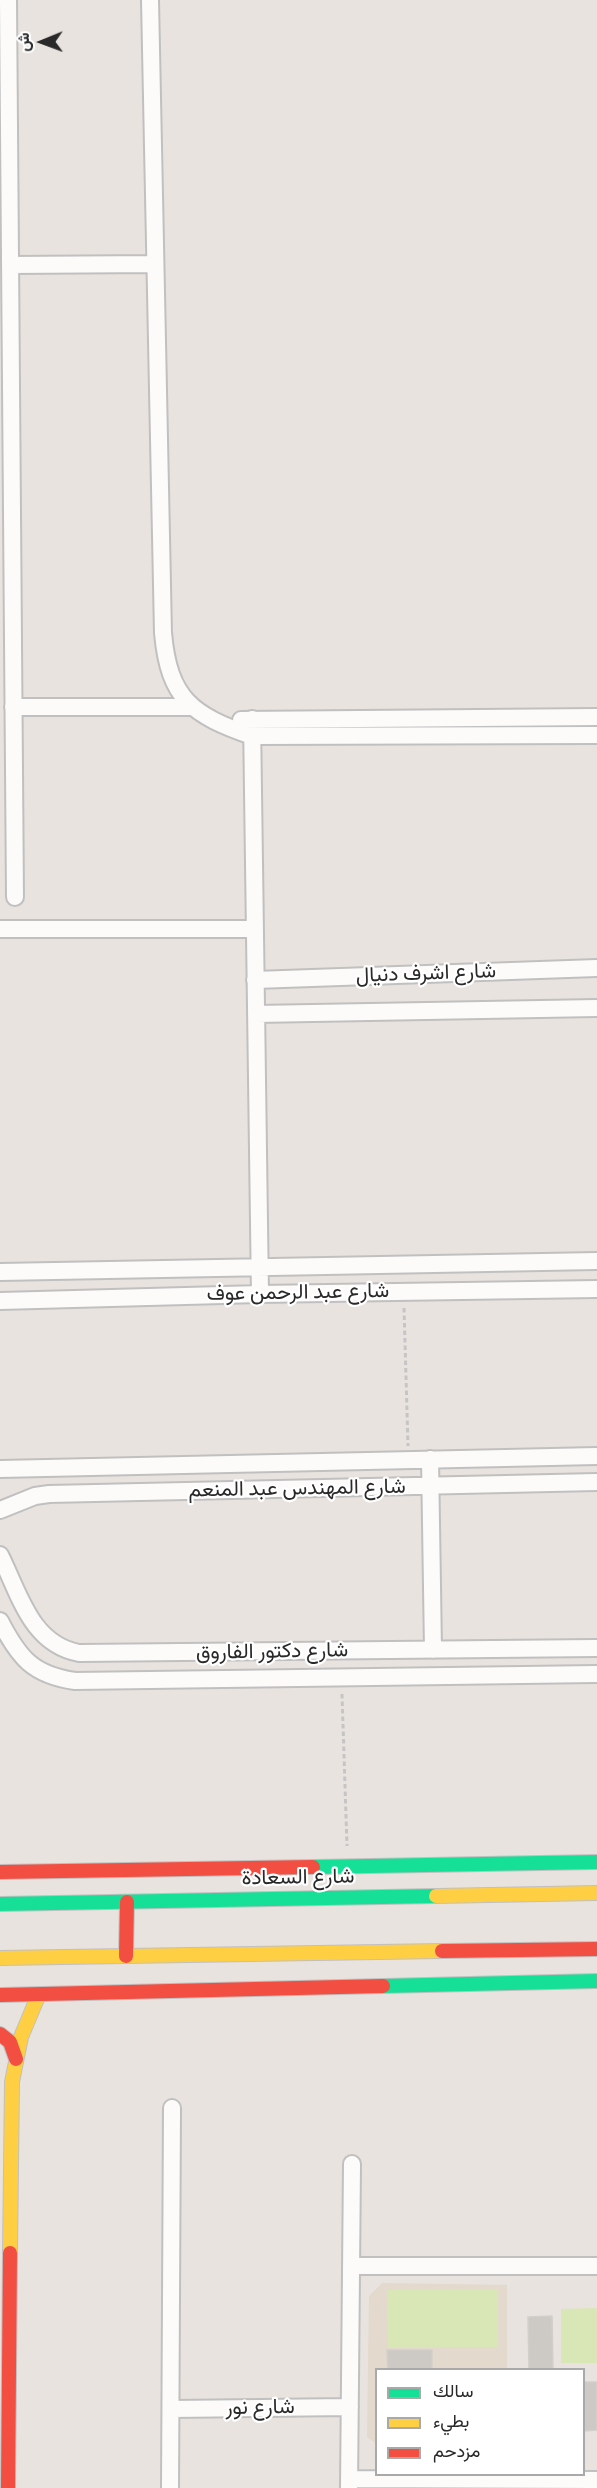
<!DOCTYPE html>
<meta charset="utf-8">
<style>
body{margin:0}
#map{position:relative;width:597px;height:2488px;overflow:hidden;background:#e8e3de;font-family:Signika,Vazirmatn,sans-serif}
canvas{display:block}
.legend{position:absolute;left:375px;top:2368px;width:210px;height:108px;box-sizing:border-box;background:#fff;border:2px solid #a9a9a9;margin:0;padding:8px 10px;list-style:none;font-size:18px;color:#292929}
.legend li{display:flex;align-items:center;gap:12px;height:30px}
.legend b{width:30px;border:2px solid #a9a9a9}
.north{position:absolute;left:12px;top:12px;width:60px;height:60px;-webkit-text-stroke:4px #fff;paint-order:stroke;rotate:269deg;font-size:16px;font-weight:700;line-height:24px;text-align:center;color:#292929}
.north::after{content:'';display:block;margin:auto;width:21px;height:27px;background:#292929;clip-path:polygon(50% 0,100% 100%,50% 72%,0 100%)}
</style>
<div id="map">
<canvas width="597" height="2488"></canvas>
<ul class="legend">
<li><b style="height:8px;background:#16e098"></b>سالك</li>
<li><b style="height:8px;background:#ffcf43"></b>بطيء</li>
<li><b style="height:8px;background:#f24e42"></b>مزدحم</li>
</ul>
<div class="north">ش</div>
</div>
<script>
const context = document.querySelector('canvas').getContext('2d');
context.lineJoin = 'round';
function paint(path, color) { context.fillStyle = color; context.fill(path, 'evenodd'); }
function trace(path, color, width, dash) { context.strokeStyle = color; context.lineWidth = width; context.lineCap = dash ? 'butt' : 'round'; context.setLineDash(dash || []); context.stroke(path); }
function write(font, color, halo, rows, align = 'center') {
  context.font = font + ' Signika,Vazirmatn,sans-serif'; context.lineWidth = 4.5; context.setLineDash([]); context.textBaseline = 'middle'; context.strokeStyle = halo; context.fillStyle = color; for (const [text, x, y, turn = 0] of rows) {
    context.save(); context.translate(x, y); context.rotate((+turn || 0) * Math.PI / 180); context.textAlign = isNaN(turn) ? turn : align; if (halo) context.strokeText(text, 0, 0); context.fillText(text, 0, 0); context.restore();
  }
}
paint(new Path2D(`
 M 382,2283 L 507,2285 L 507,2369 L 376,2370 L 376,2443 L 367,2437 L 369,2296 Z`), '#e3d9cc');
paint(new Path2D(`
 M 498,2289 L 498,2347 L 388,2348 L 387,2290 Z
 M 597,2308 L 597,2363 L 561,2363 L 561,2309 Z`), '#d9e6b5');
const building = new Path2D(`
 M 552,2316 L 553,2370 L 529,2370 L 528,2317 Z
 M 387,2350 L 432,2350 L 432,2370 L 388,2370 Z
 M 584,2382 L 597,2382 L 597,2430 L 584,2431 Z`);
paint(building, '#cdc9c5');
trace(building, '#d2cfcb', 1.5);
const street = new Path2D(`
 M 8,0 L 15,897
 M 150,0 L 163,633 C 169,699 192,715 252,736 L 597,735
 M 10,265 L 155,264
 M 13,707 L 192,707
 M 252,719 L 260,1294
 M 241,720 L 597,717
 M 0,929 L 254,929
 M 255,980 L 597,968
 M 256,1014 L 597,1008
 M 0,1272 L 597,1261
 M 0,1301 L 260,1294 L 597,1289
 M 430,1459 L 433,1650
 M 0,1469 L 597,1456
 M 0,1510 L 35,1496 L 49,1494 L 597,1482
 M 0,1555 C 20,1595 31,1644 79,1653 L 597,1648
 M 0,1621 C 19,1658 33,1675 75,1681 L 597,1674
 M 351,2266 L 597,2266
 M 171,2409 L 350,2407
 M 349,2479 L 597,2480
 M 170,2488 L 172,2108
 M 349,2488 L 352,2164`);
const fast = new Path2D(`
 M 313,1867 L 597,1862
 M 0,1904 L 436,1896
 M 383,1986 L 597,1981`);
const slow = new Path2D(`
 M 436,1896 L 597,1893
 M 0,1958 L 442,1951
 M 10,2253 L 12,2082 L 21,2037 L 39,1994`);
const jam = new Path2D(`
 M 0,1872 L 313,1867
 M 442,1951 L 597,1949
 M 126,1956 L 127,1902
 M 0,1995 L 383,1986
 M 0,2034 L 10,2042 L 16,2059
 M 8,2488 L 10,2253`);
trace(street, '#c1c0c0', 20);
trace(fast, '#c1c0c0', 16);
trace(slow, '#c1c0c0', 16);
trace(jam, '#c1c0c0', 16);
trace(new Path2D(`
 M 404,1308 L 408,1446
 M 342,1694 L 347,1846`), '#c6c5c5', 3, [4.5, 3]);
trace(street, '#fcfbfa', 16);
trace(fast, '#16e098', 14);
trace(slow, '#ffcf43', 14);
trace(jam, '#f24e42', 14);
write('21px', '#292929', '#fff', [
 ["شارع اشرف دنيال",426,974,-2],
 ["شارع عبد الرحمن عوف",298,1293,-1],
 ["شارع المهندس عبد المنعم",297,1489,-1],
 ["شارع دكتور الفاروق",272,1652,-1],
 ["شارع السعادة",298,1878,-1],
 ["شارع نور",260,2408,-1]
]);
</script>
